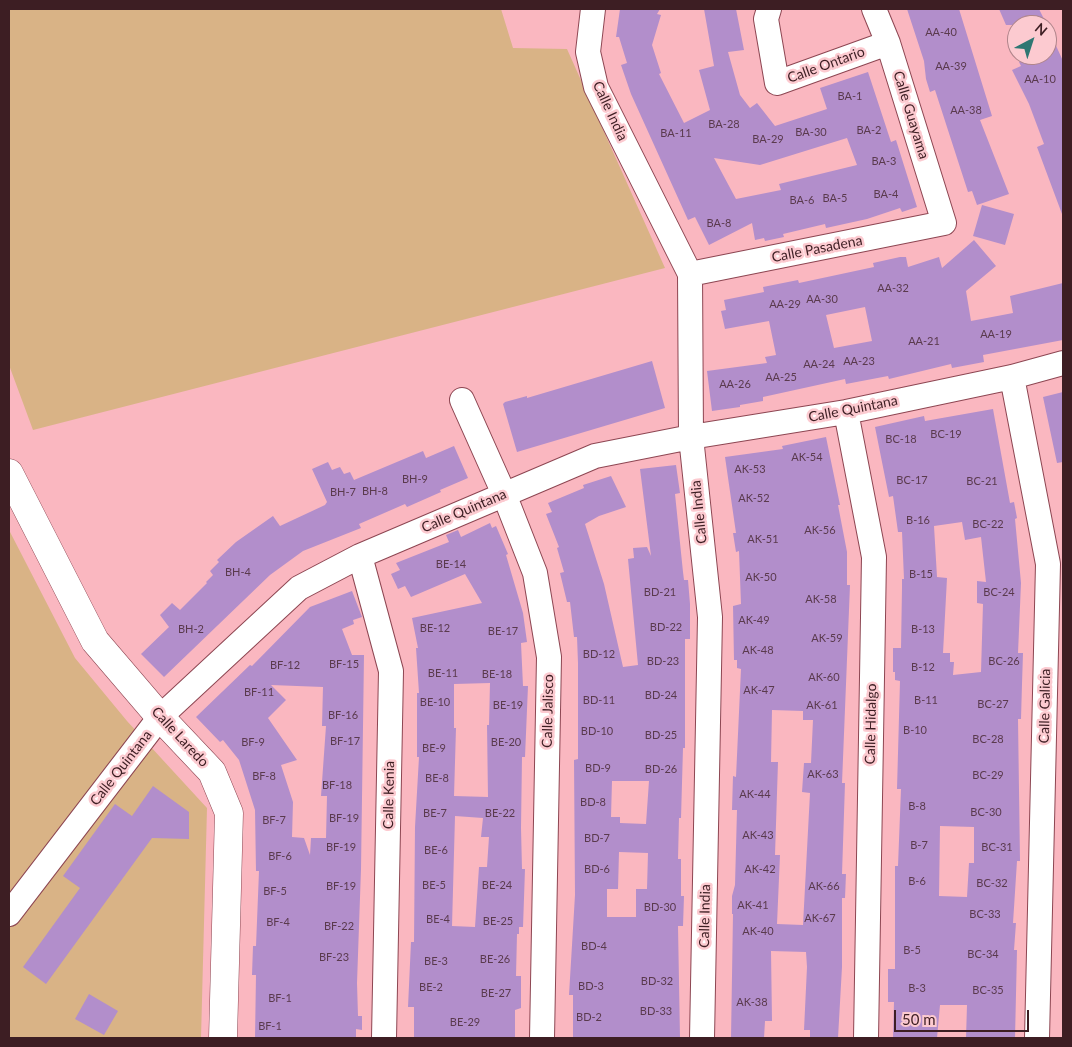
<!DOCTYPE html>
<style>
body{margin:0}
#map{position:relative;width:1072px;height:1047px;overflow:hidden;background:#fab7c0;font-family:Lato,sans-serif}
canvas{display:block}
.frame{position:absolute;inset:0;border:10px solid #3d1e23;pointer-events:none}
.north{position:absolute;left:1007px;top:15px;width:50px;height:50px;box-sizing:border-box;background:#fccad0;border:1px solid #b0858b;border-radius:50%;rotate:40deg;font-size:14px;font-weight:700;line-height:20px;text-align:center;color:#3d1e23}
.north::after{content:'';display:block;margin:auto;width:18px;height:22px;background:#2e7773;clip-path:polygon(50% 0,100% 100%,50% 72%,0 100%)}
.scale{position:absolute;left:894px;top:1010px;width:135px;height:22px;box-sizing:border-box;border:2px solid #3d1e23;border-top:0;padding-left:6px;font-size:15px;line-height:18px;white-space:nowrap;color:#3d1e23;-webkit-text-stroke:4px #fccad0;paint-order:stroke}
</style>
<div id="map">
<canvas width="1072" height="1047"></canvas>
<div class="frame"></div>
<div class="north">N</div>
<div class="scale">50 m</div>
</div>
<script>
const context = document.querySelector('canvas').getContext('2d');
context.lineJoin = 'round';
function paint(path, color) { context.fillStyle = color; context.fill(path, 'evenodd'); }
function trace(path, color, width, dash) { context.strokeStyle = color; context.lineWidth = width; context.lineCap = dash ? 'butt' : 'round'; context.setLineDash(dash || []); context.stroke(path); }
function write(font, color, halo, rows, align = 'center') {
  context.font = font + ' Lato,sans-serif'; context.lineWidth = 5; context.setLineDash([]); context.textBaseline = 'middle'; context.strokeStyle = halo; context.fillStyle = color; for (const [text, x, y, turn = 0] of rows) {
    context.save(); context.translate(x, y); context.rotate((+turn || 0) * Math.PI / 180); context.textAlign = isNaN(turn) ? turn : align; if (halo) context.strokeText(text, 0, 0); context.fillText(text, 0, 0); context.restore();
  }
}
paint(new Path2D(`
 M 9,9 L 501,9 L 513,48 L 567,49 L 665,268 L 33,430 L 9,365 Z
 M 9,530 L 75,658 L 127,721 L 207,808 L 201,1038 L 9,1038 Z`), '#d9b386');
paint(new Path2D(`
 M 620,9 L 660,9 L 657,14 L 661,15 L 652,45 L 661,73 L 659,74 L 684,123 L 710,110 L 699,70 L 714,66 L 704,9 L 736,9 L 744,50 L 728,52 L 740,95 L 750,108 L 757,103 L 775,126 L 827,109 L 820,88 L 868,72 L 891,142 L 896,140 L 917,207 L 902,212 L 900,208 L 867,219 L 826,228 L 825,224 L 783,234 L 784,237 L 765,241 L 764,238 L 755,240 L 752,223 L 709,245 L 695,217 L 688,220 L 631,94 L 621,65 L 627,63 L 619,37 L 616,37 ZM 847,138 L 857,165 L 779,184 L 781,190 L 736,199 L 714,158 L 760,165 Z
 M 907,9 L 959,9 L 992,116 L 980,120 L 1009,194 L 977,205 L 972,191 L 968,192 L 935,90 L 930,92 L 926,79 L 924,61 Z
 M 999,9 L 1039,9 L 1047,25 L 1006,25 Z
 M 1047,26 L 1063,61 L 1062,214 L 1037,147 L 1044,144 L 1029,104 L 1012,70 L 1021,66 L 1019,62 L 1035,55 L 1047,55 Z
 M 982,205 L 1014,214 L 1005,245 L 973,236 Z
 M 974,240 L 996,266 L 966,291 L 971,321 L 1013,313 L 1010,296 L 1063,283 L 1063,340 L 983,355 L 984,362 L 952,368 L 951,364 L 889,379 L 888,376 L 846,384 L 845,379 L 763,397 L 763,401 L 740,405 L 740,407 L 712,411 L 707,371 L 767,363 L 765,357 L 776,355 L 769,321 L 725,329 L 721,311 L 726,310 L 724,300 L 764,292 L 763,287 L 798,280 L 799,283 L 874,267 L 873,263 L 900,257 L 906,257 L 908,267 L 939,257 L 942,268 ZM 865,307 L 872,341 L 834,348 L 826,315 Z
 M 652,361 L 665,408 L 517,452 L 503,404 L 505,402 L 527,396 L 527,398 Z
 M 1063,392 L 1063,462 L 1057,463 L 1043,397 Z
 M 993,409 L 1010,503 L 1014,502 L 1017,518 L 1015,519 L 1021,583 L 1018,653 L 1023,653 L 1022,684 L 1021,719 L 1018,719 L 1020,861 L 1017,861 L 1013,923 L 1016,923 L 1014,950 L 1017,950 L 1015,1038 L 966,1038 L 967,1005 L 940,1005 L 937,1038 L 893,1038 L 894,1002 L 888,1002 L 888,969 L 895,969 L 895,866 L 898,866 L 901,789 L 897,789 L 900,681 L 895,680 L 895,672 L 893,672 L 893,648 L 901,648 L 902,588 L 902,579 L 904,579 L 902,532 L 898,532 L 893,496 L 889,497 L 875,427 L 924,416 L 925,421 ZM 962,522 L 965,540 L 981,537 L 986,582 L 977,581 L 977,603 L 983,604 L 981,672 L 953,675 L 954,662 L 950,662 L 950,653 L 943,653 L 947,578 L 937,577 L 934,526 ZM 940,826 L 974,827 L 974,863 L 969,863 L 967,897 L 939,896 Z
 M 826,437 L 840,505 L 838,505 L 847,552 L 847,585 L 850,585 L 842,783 L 845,783 L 842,874 L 846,874 L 845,898 L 842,898 L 842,967 L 838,1038 L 810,1037 L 810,1030 L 804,1030 L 807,967 L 806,952 L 771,951 L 772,1021 L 765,1021 L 764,1038 L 731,1038 L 733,914 L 732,914 L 732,896 L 735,885 L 737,810 L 732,810 L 733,776 L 736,777 L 741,669 L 737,668 L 737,660 L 734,660 L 733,606 L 741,604 L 739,551 L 736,552 L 733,533 L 736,533 L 725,457 L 783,449 L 782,446 ZM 772,710 L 803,711 L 803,720 L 813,720 L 811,763 L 804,763 L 802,792 L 810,793 L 803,925 L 777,924 L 780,855 L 775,855 L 778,762 L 771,762 Z
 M 454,446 L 468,478 L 440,490 L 441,492 L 407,507 L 405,504 L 359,524 L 361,528 L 303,551 L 270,575 L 164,677 L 141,654 L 169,627 L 160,615 L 172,603 L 180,610 L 207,583 L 206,582 L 213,575 L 210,571 L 219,562 L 217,560 L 236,542 L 273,516 L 280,526 L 325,505 L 327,502 L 312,469 L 328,462 L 332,470 L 340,467 L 344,474 L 350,472 L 354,480 L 423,451 L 426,458 Z
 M 676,465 L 680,493 L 675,494 L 683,572 L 684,580 L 688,580 L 690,604 L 690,639 L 685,639 L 685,748 L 683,748 L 681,818 L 679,818 L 678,859 L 681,859 L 681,896 L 684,896 L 683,926 L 678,926 L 680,1038 L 573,1038 L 573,995 L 569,995 L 575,895 L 574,760 L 578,759 L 578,663 L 577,637 L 574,637 L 570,602 L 567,602 L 560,573 L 564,572 L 557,548 L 559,547 L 546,514 L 552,512 L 548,503 L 584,488 L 583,485 L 611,476 L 626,507 L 599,516 L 585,524 L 604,584 L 623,667 L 638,665 L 628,559 L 634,558 L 633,548 L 647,547 L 651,556 L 640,469 ZM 612,781 L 649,781 L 646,824 L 620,823 L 620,817 L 611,817 ZM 619,852 L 648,853 L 647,889 L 636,889 L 636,917 L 607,917 L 607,889 L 618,889 Z
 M 490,523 L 492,528 L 496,526 L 508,554 L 506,555 L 523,613 L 527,642 L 521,643 L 523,686 L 528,686 L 525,757 L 522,757 L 521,828 L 522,869 L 525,869 L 523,927 L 519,927 L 519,934 L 517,934 L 516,976 L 521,976 L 521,1008 L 515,1010 L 515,1038 L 414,1038 L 414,1007 L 408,1007 L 411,942 L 414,942 L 415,827 L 419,757 L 417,757 L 417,693 L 419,693 L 416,648 L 418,648 L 412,618 L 482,603 L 465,574 L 411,597 L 405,586 L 398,589 L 391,574 L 400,570 L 396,563 L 449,542 L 446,535 L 458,530 L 461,537 ZM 490,683 L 489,725 L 487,725 L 488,797 L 454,796 L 456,728 L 454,728 L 454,684 ZM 455,816 L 483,818 L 481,837 L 489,837 L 487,867 L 479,867 L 475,927 L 452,926 Z
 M 352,591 L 362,617 L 353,620 L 354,624 L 342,629 L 352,655 L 364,655 L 361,869 L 357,983 L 358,1016 L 362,1016 L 362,1030 L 356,1029 L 356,1038 L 255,1038 L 256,975 L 252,975 L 253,946 L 256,946 L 259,871 L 256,871 L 255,810 L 239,760 L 223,740 L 220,742 L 196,717 L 250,665 L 252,666 L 310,607 ZM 271,685 L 323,687 L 322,726 L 326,726 L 321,796 L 327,796 L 326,838 L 311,838 L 310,855 L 304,838 L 292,837 L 293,802 L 281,765 L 297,760 L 268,718 L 286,700 Z
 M 153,786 L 189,812 L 189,839 L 152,838 L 46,984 L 23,967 L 80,888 L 63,876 L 115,804 L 132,816 Z
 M 89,994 L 118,1011 L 104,1035 L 75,1019 Z`), '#b28ecb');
const minor = new Path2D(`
 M 593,9 L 588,52 L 596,87 L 690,274 L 691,437 L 710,617 L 702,1038
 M 769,9 L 766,19 L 777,83 L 888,43
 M 690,274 L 944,223 L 888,43 L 874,9
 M 1012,377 L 1048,564 L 1037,1038
 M 462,400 L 504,494 L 535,573 L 549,657 L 542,1038
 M 846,412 L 874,557 L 866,1038
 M 360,556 L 391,671 L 384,1038
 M 9,914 L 160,717 L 299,588 L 360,556 L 595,456 L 691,437 L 846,412 L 1012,377 L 1063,363`);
const major = new Path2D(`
 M 9,473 L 95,641 L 160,717 L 212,772 L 229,813 L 223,1038`);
trace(minor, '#8d4652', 26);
trace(major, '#8d4652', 29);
trace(minor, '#fff', 24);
trace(major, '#fff', 28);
write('11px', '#5a3a4d', null, [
 ["AA-40",941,32],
 ["AA-39",951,66],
 ["AA-10",1040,79],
 ["BA-1",850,96],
 ["AA-38",966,110],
 ["BA-28",724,124],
 ["BA-2",869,130],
 ["BA-30",811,132],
 ["BA-11",676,133],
 ["BA-29",768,139],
 ["BA-3",884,161],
 ["BA-4",886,194],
 ["BA-5",835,198],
 ["BA-6",802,200],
 ["BA-8",719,223],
 ["AA-32",893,288],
 ["AA-30",822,299],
 ["AA-29",785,304],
 ["AA-19",996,334],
 ["AA-21",924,341],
 ["AA-23",859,361],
 ["AA-24",819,364],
 ["AA-25",781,377],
 ["AA-26",735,384],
 ["BC-19",946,434],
 ["BC-18",901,439],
 ["AK-54",807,457],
 ["AK-53",750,469],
 ["BH-9",415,479],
 ["BC-17",912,480],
 ["BC-21",982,481],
 ["BH-8",375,491],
 ["BH-7",343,492],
 ["AK-52",754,498],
 ["B-16",918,520],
 ["BC-22",988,524],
 ["AK-56",820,530],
 ["AK-51",763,539],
 ["BE-14",451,564],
 ["BH-4",238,572],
 ["B-15",921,574],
 ["AK-50",761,577],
 ["BD-21",660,592],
 ["BC-24",999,592],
 ["AK-58",821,599],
 ["AK-49",754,620],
 ["BD-22",666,627],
 ["BE-12",435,628],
 ["BH-2",191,629],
 ["B-13",923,629],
 ["BE-17",503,631],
 ["AK-59",827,638],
 ["AK-48",758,650],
 ["BD-12",599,654],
 ["BD-23",663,661],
 ["BC-26",1004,661],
 ["BF-15",344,664],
 ["BF-12",285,665],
 ["B-12",923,667],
 ["BE-11",443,673],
 ["BE-18",497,674],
 ["AK-60",824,677],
 ["AK-47",759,690],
 ["BF-11",259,692],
 ["BD-24",661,695],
 ["BD-11",599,700],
 ["B-11",926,700],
 ["BE-10",435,702],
 ["BC-27",993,704],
 ["BE-19",508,705],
 ["AK-61",822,705],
 ["BF-16",343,715],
 ["B-10",915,730],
 ["BD-10",597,731],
 ["BD-25",661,735],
 ["BC-28",988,739],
 ["BF-17",345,741],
 ["BF-9",253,742],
 ["BE-20",506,742],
 ["BE-9",434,748],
 ["BD-9",598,768],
 ["BD-26",661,769],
 ["AK-63",823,774],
 ["BC-29",988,775],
 ["BF-8",264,776],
 ["BE-8",437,778],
 ["BF-18",337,785],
 ["AK-44",755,794],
 ["BD-8",593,802],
 ["B-8",917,806],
 ["BC-30",986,812],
 ["BE-7",435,813],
 ["BE-22",500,813],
 ["BF-19",344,818],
 ["BF-7",274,820],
 ["AK-43",758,835],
 ["BD-7",597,838],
 ["B-7",919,845],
 ["BF-19",341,847],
 ["BC-31",997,847],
 ["BE-6",436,850],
 ["BF-6",280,856],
 ["BD-6",597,869],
 ["AK-42",760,869],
 ["B-6",917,881],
 ["BC-32",992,883],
 ["BE-5",434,885],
 ["BE-24",497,885],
 ["BF-19",341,886],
 ["AK-66",824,886],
 ["BF-5",275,891],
 ["AK-41",753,905],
 ["BD-30",660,907],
 ["BC-33",985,914],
 ["AK-67",820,918],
 ["BE-4",438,919],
 ["BE-25",498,921],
 ["BF-4",278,922],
 ["BF-22",339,926],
 ["AK-40",758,931],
 ["BD-4",594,946],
 ["B-5",912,950],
 ["BC-34",983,954],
 ["BF-23",334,957],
 ["BE-26",495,959],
 ["BE-3",436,961],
 ["BD-32",657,981],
 ["BD-3",591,986],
 ["BE-2",431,987],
 ["B-3",917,988],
 ["BC-35",988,990],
 ["BE-27",496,993],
 ["BF-1",280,998],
 ["AK-38",752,1002],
 ["BD-33",656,1011],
 ["BD-2",589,1017],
 ["BE-29",465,1022],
 ["BF-1",270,1026]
]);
write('14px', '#3d1e23', '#fccad0', [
 ["Calle Ontario",826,65,-20],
 ["Calle India",610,111,65],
 ["Calle Guayama",911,115,73],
 ["Calle Pasadena",817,249,-11],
 ["Calle Quintana",853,409,-11],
 ["Calle Quintana",464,511,-23],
 ["Calle India",699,512,-96],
 ["Calle Galicia",1045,706,-89],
 ["Calle Jalisco",548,711,-89],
 ["Calle Hidalgo",871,724,-89],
 ["Calle Laredo",180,737,47],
 ["Calle Quintana",121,768,-52],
 ["Calle Kenia",389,795,-89],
 ["Calle India",705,916,-89]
]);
</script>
